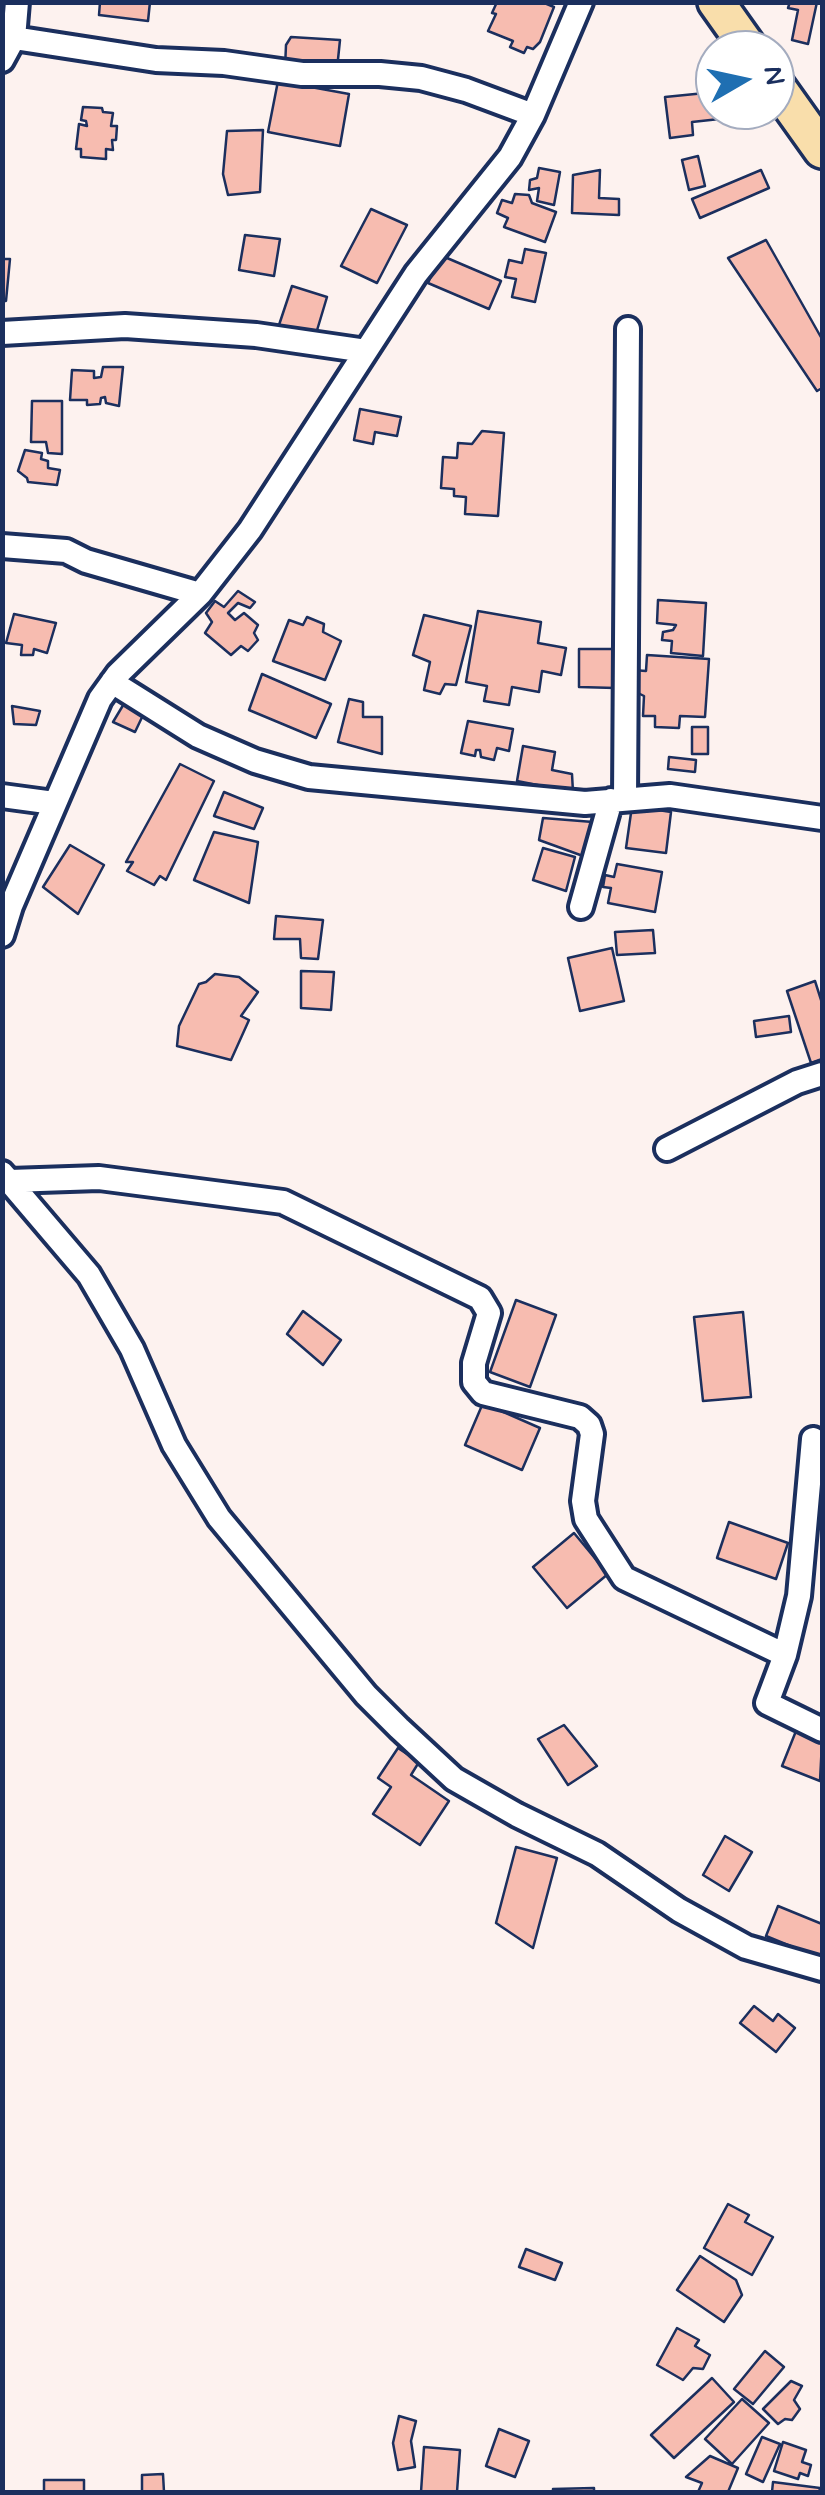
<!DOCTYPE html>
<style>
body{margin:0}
#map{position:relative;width:825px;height:2495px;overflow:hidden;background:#fdf2ef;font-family:Mynerve,sans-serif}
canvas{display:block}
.frame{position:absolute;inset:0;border:5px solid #1b2f5e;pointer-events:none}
.north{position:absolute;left:695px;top:30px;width:100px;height:100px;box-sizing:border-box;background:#fff;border:2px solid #a4acbf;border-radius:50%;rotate:81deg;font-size:28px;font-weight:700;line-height:40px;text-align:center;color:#1b2f5e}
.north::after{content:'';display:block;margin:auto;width:35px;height:45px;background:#1f6fb2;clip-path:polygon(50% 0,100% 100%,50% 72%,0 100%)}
</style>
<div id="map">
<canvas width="825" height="2495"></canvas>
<div class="frame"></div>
<div class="north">N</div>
</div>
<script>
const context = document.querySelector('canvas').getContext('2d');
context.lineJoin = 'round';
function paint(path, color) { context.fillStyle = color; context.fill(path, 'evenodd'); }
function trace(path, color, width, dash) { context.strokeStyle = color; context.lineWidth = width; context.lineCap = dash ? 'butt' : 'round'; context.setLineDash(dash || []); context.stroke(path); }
const building = new Path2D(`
 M 100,2 L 150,2 L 148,21 L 99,15 Z
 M 497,2 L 542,2 L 554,7 L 540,42 L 533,49 L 527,47 L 524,53 L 510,47 L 513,41 L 488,31 L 496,14 L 492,13 Z
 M 790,2 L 817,2 L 808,44 L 792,40 L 798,10 L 788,8 Z
 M 291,37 L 340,40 L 337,69 L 285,68 L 286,45 Z
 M 278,81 L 349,94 L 340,146 L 268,132 Z
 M 715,92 L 715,110 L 746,110 L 747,116 L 692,122 L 693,135 L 670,138 L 665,97 Z
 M 83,107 L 102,108 L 103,112 L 113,113 L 111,126 L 117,126 L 116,140 L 112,140 L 113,150 L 106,149 L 106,159 L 81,157 L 81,149 L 76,149 L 79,124 L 87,126 L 86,121 L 81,120 Z
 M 263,130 L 260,192 L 228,195 L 223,174 L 227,131 Z
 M 698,156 L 705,186 L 689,190 L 682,160 Z
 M 539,168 L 560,172 L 554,205 L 537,201 L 539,188 L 529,190 L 530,180 L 537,178 Z
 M 600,170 L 599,198 L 619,199 L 619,215 L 572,213 L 573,175 Z
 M 761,170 L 769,188 L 700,218 L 692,199 Z
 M 515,194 L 529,195 L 532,203 L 556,212 L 545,242 L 504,227 L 508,218 L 497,213 L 502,200 L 512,203 Z
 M 371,209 L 407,225 L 377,283 L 341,266 Z
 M 245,235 L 280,239 L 274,276 L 239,270 Z
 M 766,240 L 822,339 L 822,388 L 817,391 L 728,258 Z
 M 525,249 L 546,253 L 535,302 L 512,297 L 516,279 L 505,277 L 509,260 L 522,263 Z
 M 440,255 L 501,281 L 489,309 L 428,283 Z
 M 2,259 L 10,259 L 6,301 L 2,301 Z
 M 292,286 L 327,297 L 315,337 L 279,325 Z
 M 103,367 L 123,367 L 119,406 L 106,403 L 105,397 L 101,398 L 100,404 L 87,405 L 87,400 L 70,400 L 72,370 L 94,371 L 94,378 L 101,377 Z
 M 32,401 L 62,401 L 62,454 L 48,453 L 46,442 L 31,442 Z
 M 360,409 L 401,417 L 397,436 L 375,432 L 373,444 L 354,440 Z
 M 482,431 L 504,433 L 498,516 L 465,514 L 466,497 L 454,496 L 454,489 L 441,488 L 443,457 L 457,458 L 458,443 L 472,444 Z
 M 25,450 L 42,453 L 41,459 L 48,461 L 48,468 L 60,470 L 57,485 L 28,482 L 27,478 L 18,471 Z
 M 238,591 L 255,602 L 250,608 L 238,603 L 228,613 L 235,620 L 244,613 L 258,625 L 254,633 L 258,640 L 248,651 L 241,646 L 231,655 L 205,633 L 212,622 L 206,613 L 215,601 L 224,607 Z
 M 658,600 L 706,603 L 703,656 L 671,653 L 672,641 L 662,640 L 663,632 L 673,630 L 676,625 L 657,623 Z
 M 478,611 L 541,622 L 538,643 L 566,648 L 561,675 L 542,671 L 539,692 L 512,687 L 509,705 L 484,701 L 487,686 L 466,682 Z
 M 14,614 L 56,623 L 47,653 L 34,649 L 33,655 L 21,655 L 22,645 L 6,643 Z
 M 424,615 L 471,626 L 456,685 L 445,684 L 440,694 L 424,690 L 430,662 L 413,655 Z
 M 307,617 L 324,624 L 323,632 L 341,641 L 325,680 L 273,661 L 289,620 L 303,625 Z
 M 579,649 L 616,649 L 615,688 L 579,687 Z
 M 647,655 L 709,659 L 705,717 L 680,716 L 679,728 L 655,727 L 655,716 L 643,716 L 644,696 L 632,690 L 633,670 L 646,671 Z
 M 262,674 L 331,704 L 316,738 L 249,710 Z
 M 349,699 L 363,702 L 363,717 L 382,717 L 382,754 L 338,742 Z
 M 125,702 L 145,711 L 135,732 L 113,722 Z
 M 12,706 L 40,711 L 36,725 L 14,724 Z
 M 468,721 L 513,729 L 509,751 L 497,748 L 494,760 L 481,757 L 480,750 L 476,750 L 475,756 L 461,753 Z
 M 692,727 L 708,727 L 708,754 L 692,754 Z
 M 523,746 L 555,752 L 552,770 L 572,774 L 573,792 L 517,781 Z
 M 669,757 L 696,760 L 695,772 L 668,769 Z
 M 180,764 L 214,781 L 166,880 L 160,876 L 154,885 L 127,871 L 133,862 L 126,862 Z
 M 224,792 L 263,808 L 254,829 L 214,816 Z
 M 632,806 L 671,812 L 666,853 L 626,848 Z
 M 543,818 L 593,822 L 583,856 L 539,840 Z
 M 214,832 L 258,842 L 249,903 L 194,880 Z
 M 70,845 L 104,865 L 78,914 L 43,887 Z
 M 543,848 L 575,857 L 566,891 L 533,880 Z
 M 617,864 L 662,872 L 655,912 L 608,903 L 611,888 L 603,887 L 605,875 L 614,877 Z
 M 276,916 L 323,920 L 318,959 L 301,958 L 300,939 L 274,939 Z
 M 653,930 L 655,953 L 617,955 L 615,932 Z
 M 612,948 L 624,1001 L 580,1011 L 568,958 Z
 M 301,971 L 334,972 L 331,1010 L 301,1008 Z
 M 215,974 L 239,977 L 258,992 L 241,1016 L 249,1020 L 231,1060 L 177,1046 L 179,1026 L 199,984 L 206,982 Z
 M 815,981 L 822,1003 L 822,1059 L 811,1063 L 787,991 Z
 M 789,1016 L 791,1032 L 756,1037 L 754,1021 Z
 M 516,1300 L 556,1315 L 530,1387 L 490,1372 Z
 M 303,1311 L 341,1340 L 323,1365 L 287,1334 Z
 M 743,1312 L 751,1397 L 703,1401 L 694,1317 Z
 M 483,1403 L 540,1428 L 522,1470 L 465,1445 Z
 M 729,1522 L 788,1543 L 776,1579 L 717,1558 Z
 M 574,1533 L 608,1574 L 567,1608 L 533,1567 Z
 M 564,1725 L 597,1766 L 568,1785 L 538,1739 Z
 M 796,1731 L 822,1742 L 820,1781 L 782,1766 Z
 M 398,1748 L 419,1762 L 411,1775 L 449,1801 L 420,1845 L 373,1814 L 391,1787 L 378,1778 Z
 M 725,1836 L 752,1852 L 729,1891 L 703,1875 Z
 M 516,1847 L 557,1858 L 533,1948 L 496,1923 Z
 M 778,1906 L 822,1924 L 822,1959 L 766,1936 Z
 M 754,2006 L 773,2021 L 778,2014 L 795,2028 L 776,2052 L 740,2023 Z
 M 728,2204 L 749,2215 L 745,2222 L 773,2237 L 752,2275 L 704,2248 Z
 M 526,2249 L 562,2263 L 555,2280 L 519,2267 Z
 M 700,2256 L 736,2280 L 742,2295 L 724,2322 L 677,2290 Z
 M 677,2328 L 699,2340 L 695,2346 L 710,2355 L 703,2369 L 693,2368 L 683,2380 L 657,2365 Z
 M 765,2351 L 784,2367 L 753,2404 L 734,2389 Z
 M 712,2378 L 734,2402 L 674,2458 L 651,2435 Z
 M 791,2381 L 802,2386 L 794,2400 L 800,2409 L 792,2420 L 785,2419 L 778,2424 L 763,2409 Z
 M 742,2399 L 769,2423 L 732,2464 L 705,2439 Z
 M 399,2416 L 416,2421 L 411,2441 L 415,2467 L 398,2470 L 393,2443 Z
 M 499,2429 L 529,2441 L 515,2477 L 486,2466 Z
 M 762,2437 L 780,2444 L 763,2482 L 746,2474 Z
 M 783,2442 L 806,2450 L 802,2462 L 811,2465 L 808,2476 L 800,2473 L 798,2479 L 774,2471 Z
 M 424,2447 L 460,2450 L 457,2492 L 421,2492 Z
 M 710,2456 L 738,2468 L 728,2492 L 698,2492 L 702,2483 L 686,2477 Z
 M 163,2474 L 164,2492 L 142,2492 L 142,2475 Z
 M 44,2480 L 84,2480 L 84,2492 L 44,2492 Z
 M 773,2482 L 820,2488 L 819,2492 L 772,2492 Z
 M 594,2488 L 594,2492 L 553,2492 L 553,2489 Z`);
paint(building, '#f7bcb0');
trace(building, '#1b2f5e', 2.5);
const minor = new Path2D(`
 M 14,38 L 156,60 L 224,63 L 302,74 L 380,74 L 421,78 L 466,90 L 533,115
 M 2,60 L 14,38 L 17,2
 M 2,333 L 125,326 L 256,335 L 366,351
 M 2,546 L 66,551 L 86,561 L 200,594
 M 112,682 L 198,736 L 255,761 L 309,777 L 585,803 L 670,796 L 822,818
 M 2,796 L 54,803
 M 625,799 L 628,329
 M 581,907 L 611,800
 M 2,935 L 11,906 L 100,699 L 118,674 L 200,594 L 250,530 L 416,274 L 510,157 L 533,115 L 581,2
 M 667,1149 L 797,1082 L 822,1074
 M 2,1173 L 89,1275 L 132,1349 L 174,1445 L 219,1518 L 366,1695 L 399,1728 L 454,1779 L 517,1815 L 597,1854 L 679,1910 L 746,1947 L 822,1969
 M 10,1181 L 99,1178 L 283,1202 L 480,1298 L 489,1313 L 474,1363 L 474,1382 L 483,1393 L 580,1417 L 589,1425 L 592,1434 L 583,1501 L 586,1519 L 624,1578 L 785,1655
 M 813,1439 L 799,1596 L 785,1655 L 767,1703 L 822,1730`);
const primary = new Path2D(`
 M 716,2 L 750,50
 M 775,84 L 822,150`);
trace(minor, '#1b2f5e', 30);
trace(primary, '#1b2f5e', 42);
trace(minor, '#fff', 22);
trace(primary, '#f9deab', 35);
</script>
